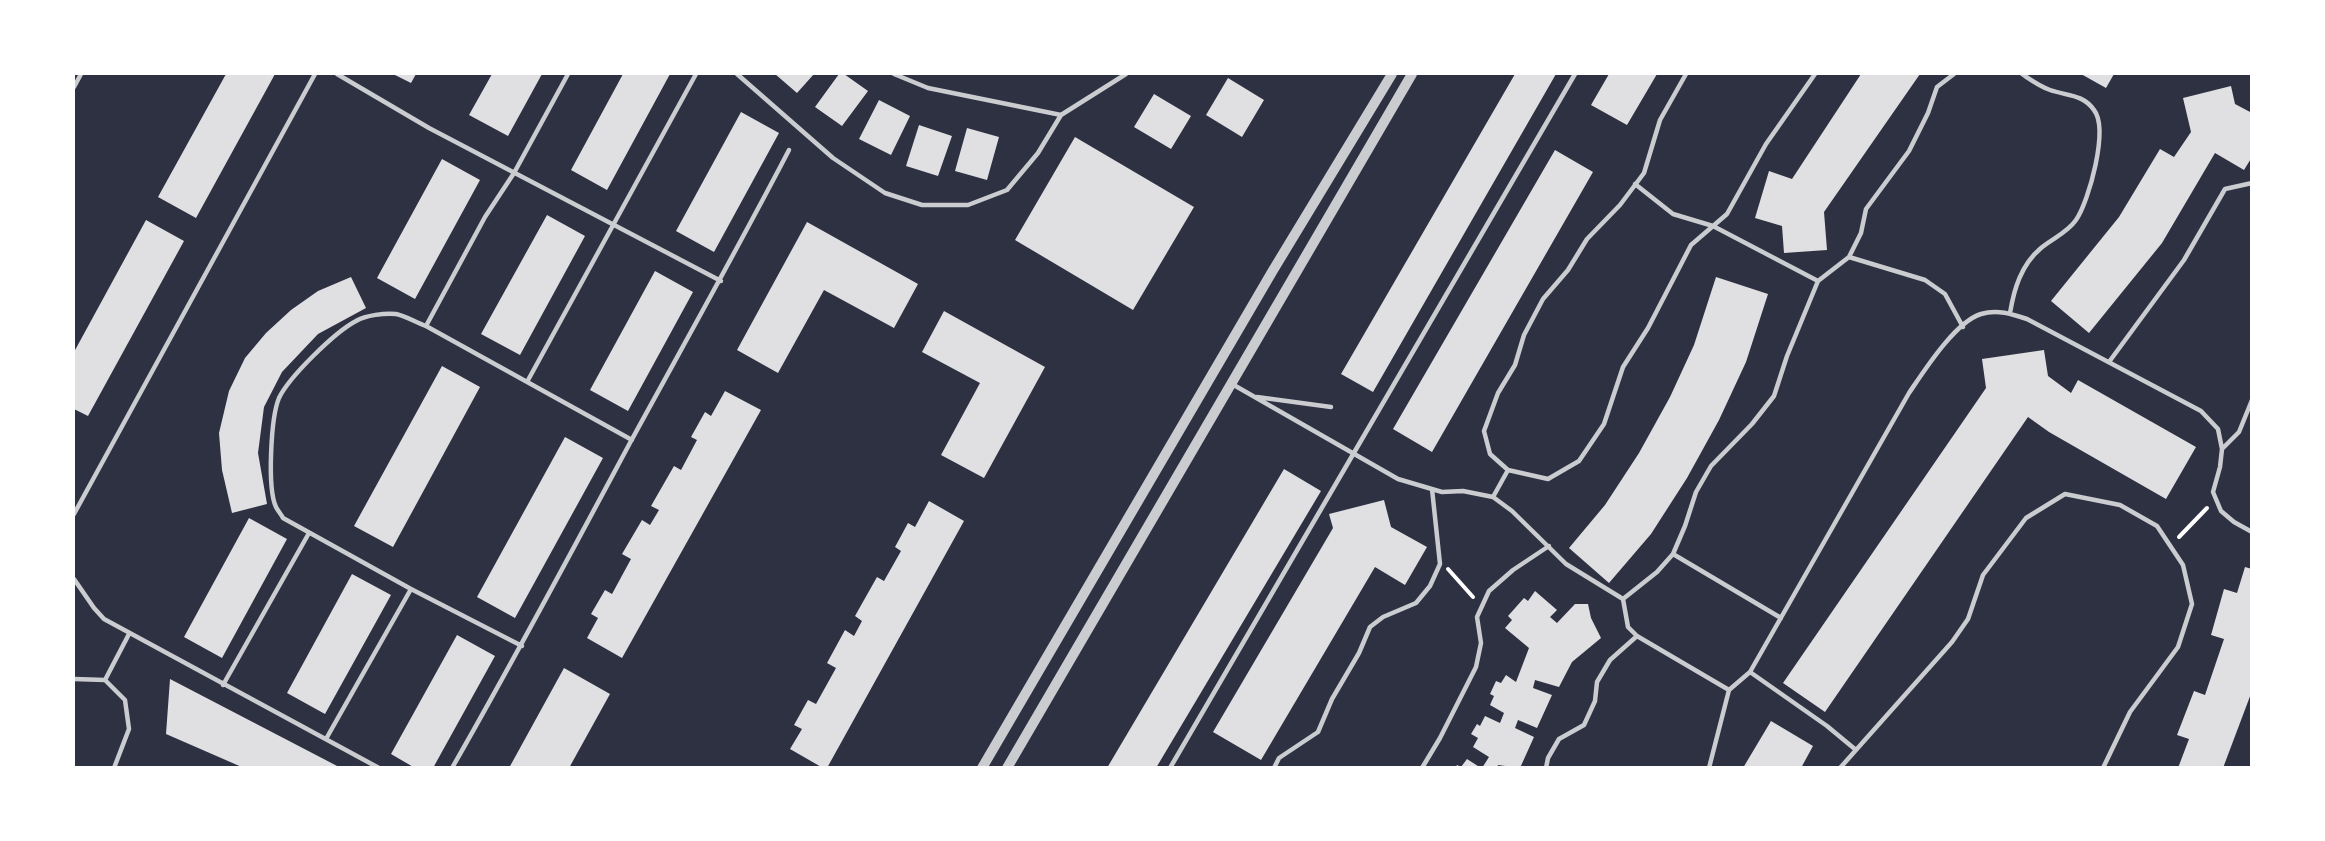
<!DOCTYPE html>
<style>
body{margin:0}
#map{position:relative;width:2325px;height:841px;overflow:hidden;background:#2d3142;font-family:"PT Sans Narrow",sans-serif}
canvas{display:block}
.frame{position:absolute;inset:0;border:75px solid #fff;pointer-events:none}
</style>
<div id="map">
<canvas width="2325" height="841"></canvas>
<div class="frame"></div>
</div>
<script>
const context = document.querySelector('canvas').getContext('2d');
context.lineJoin = 'round';
function paint(path, color) { context.fillStyle = color; context.fill(path, 'evenodd'); }
function trace(path, color, width, dash) { context.strokeStyle = color; context.lineWidth = width; context.lineCap = dash ? 'butt' : 'round'; context.setLineDash(dash || []); context.stroke(path); }
paint(new Path2D(`
 M 226,74 L 275,74 L 196,218 L 158,197 Z
 M 393,74 L 416,74 L 411,83 Z
 M 492,74 L 542,74 L 508,136 L 469,115 Z
 M 623,74 L 670,74 L 607,190 L 571,170 Z
 M 775,74 L 814,74 L 797,93 Z
 M 839,74 L 844,74 L 868,91 L 842,126 L 815,107 Z
 M 1515,74 L 1556,74 L 1373,392 L 1341,374 Z
 M 1609,74 L 1657,74 L 1627,125 L 1591,105 Z
 M 1861,74 L 1920,74 L 1824,212 L 1827,250 L 1784,253 L 1782,226 L 1755,218 L 1769,171 L 1792,179 Z
 M 2081,74 L 2114,74 L 2106,88 Z
 M 1228,78 L 1264,100 L 1242,137 L 1206,115 Z
 M 2231,86 L 2235,104 L 2252,113 L 2252,157 L 2244,170 L 2215,153 L 2162,243 L 2089,333 L 2051,301 L 2119,217 L 2160,149 L 2174,157 L 2191,132 L 2183,98 Z
 M 1154,94 L 1191,116 L 1171,149 L 1134,127 Z
 M 879,100 L 910,116 L 891,155 L 859,139 Z
 M 741,112 L 779,133 L 714,252 L 676,231 Z
 M 919,125 L 952,136 L 938,176 L 906,166 Z
 M 967,128 L 999,137 L 987,180 L 955,171 Z
 M 1075,137 L 1194,207 L 1133,310 L 1015,240 Z
 M 1555,150 L 1593,172 L 1432,452 L 1393,429 Z
 M 442,159 L 480,180 L 415,299 L 377,278 Z
 M 547,215 L 585,236 L 520,355 L 481,334 Z
 M 146,220 L 184,241 L 88,416 L 74,409 L 74,352 Z
 M 807,222 L 918,284 L 894,328 L 824,290 L 778,373 L 737,350 Z
 M 655,271 L 693,292 L 628,411 L 590,390 Z
 M 351,277 L 366,308 L 318,334 L 282,372 L 264,407 L 258,453 L 267,504 L 232,513 L 222,470 L 219,433 L 229,391 L 245,358 L 266,333 L 291,310 L 318,291 Z
 M 1716,277 L 1768,294 L 1746,362 L 1719,420 L 1687,478 L 1651,534 L 1609,583 L 1569,548 L 1605,505 L 1639,453 L 1670,397 L 1694,345 Z
 M 944,311 L 1045,367 L 984,478 L 941,455 L 980,383 L 922,352 Z
 M 2044,350 L 2048,376 L 2071,393 L 2078,380 L 2196,447 L 2166,499 L 2049,432 L 2028,417 L 1825,712 L 1783,683 L 1986,388 L 1982,359 Z
 M 442,366 L 480,387 L 393,547 L 354,526 Z
 M 725,391 L 761,410 L 622,658 L 587,638 L 598,618 L 591,614 L 605,590 L 612,594 L 631,559 L 622,554 L 642,520 L 650,525 L 659,510 L 651,506 L 674,466 L 681,470 L 697,440 L 691,437 L 705,412 L 711,416 Z
 M 565,437 L 603,458 L 515,618 L 477,597 Z
 M 1284,469 L 1321,491 L 1156,768 L 1107,768 Z
 M 1384,500 L 1391,527 L 1427,547 L 1405,585 L 1375,567 L 1261,760 L 1213,732 L 1333,528 L 1329,514 Z
 M 929,501 L 964,521 L 827,768 L 823,768 L 790,749 L 802,729 L 794,725 L 808,700 L 816,704 L 836,668 L 827,663 L 845,630 L 854,636 L 862,621 L 855,616 L 877,577 L 884,581 L 901,551 L 895,547 L 908,523 L 915,527 Z
 M 249,518 L 287,539 L 222,658 L 184,637 Z
 M 2245,567 L 2252,569 L 2252,691 L 2223,768 L 2178,768 L 2189,739 L 2177,735 L 2194,691 L 2205,695 L 2224,639 L 2211,635 L 2224,589 L 2237,593 Z
 M 352,574 L 391,595 L 325,714 L 287,693 Z
 M 1535,591 L 1557,610 L 1550,617 L 1557,623 L 1575,604 L 1588,604 L 1591,618 L 1601,638 L 1572,662 L 1559,687 L 1535,680 L 1533,688 L 1552,695 L 1537,728 L 1518,720 L 1515,728 L 1534,737 L 1520,768 L 1498,765 L 1497,768 L 1482,768 L 1489,757 L 1473,747 L 1478,738 L 1471,734 L 1477,724 L 1480,726 L 1485,716 L 1500,723 L 1504,713 L 1490,705 L 1494,696 L 1490,694 L 1496,681 L 1501,683 L 1506,675 L 1516,682 L 1529,648 L 1505,628 L 1512,620 L 1508,616 L 1524,598 L 1528,601 Z
 M 457,635 L 495,656 L 433,768 L 415,768 L 391,754 Z
 M 564,668 L 610,694 L 569,768 L 509,768 Z
 M 170,679 L 341,768 L 244,768 L 166,734 Z
 M 1771,721 L 1813,746 L 1801,768 L 1743,768 Z
 M 1467,759 L 1481,768 L 1455,768 L 1457,765 L 1461,767 Z`), '#e0e0e3');
trace(new Path2D(`
 M 2179,537 L 2207,508
 M 1448,569 L 1473,597`), '#fff', 4);
trace(new Path2D(`
 M 337,74 L 429,128 L 721,281
 M 737,74 L 833,158 L 885,193 L 922,205 L 968,205 L 1007,190 L 1038,153 L 1061,115
 M 894,74 L 928,88 L 1061,115 L 1126,74
 M 1686,74 L 1660,120 L 1644,173 L 1620,205 L 1587,239 L 1568,270 L 1543,299 L 1524,335 L 1515,365 L 1498,393 L 1484,431 L 1490,454 L 1508,470 L 1548,479 L 1579,461 L 1604,424 L 1623,367 L 1648,328 L 1691,245 L 1727,214 L 1766,144 L 1815,74
 M 74,87 L 81,74
 M 1635,184 L 1673,214 L 1713,226 L 1818,281
 M 1849,257 L 1925,280 L 1945,294 L 1963,327
 M 2010,313 C 2014,289 2021,265 2041,248 C 2053,238 2067,233 2076,220 C 2089,201 2109,129 2094,110 C 2083,94 2067,96 2050,90 C 2039,86 2031,80 2022,74
 M 426,326 L 485,217 L 514,173 L 568,74
 M 2109,362 L 2184,260 L 2225,189 L 2252,183
 M 527,382 L 696,74
 M 1232,384 L 1398,479 L 1442,492 L 1463,491 L 1493,497 L 1512,511 L 1566,564 L 1623,599 L 1628,627 L 1637,636 L 1729,690
 M 1257,397 L 1331,407
 M 2222,449 L 2239,432 L 2252,400
 M 1493,497 L 1508,470
 M 74,514 L 315,74
 M 1673,554 L 1781,618
 M 74,579 L 94,608 L 104,619 L 379,768
 M 1623,599 L 1657,572 L 1673,554 L 1685,526 L 1696,492 L 1711,466 L 1752,424 L 1774,396 L 1787,356 L 1818,281 L 1849,257 L 1861,233 L 1866,209 L 1909,151 L 1928,113 L 1937,87 L 1954,74
 M 522,646 L 411,589 L 283,518 C 281,514 278,511 276,507 C 267,488 271,417 279,398 C 289,377 335,332 356,321 C 366,315 385,313 396,314 C 406,316 417,323 426,326 L 632,440
 M 369,663 L 326,739 L 411,589
 M 1750,672 L 1827,726 L 1856,750
 M 74,679 L 105,680 L 125,700 L 129,729 L 114,768
 M 105,680 L 129,634
 M 223,685 L 309,533
 M 452,768 C 514,660 572,551 631,441 C 684,344 738,248 789,150
 M 1170,768 L 1575,74
 M 1274,768 L 1279,758 L 1318,732 L 1332,699 L 1359,653 L 1370,627 L 1383,617 L 1416,603 L 1430,586 L 1440,564 L 1432,489
 M 1422,768 L 1440,738 L 1476,667 L 1481,643 L 1477,617 L 1489,591 L 1513,570 L 1549,546
 M 1546,768 L 1548,758 L 1559,739 L 1584,725 L 1595,701 L 1597,682 L 1610,660 L 1637,636
 M 1709,768 L 1729,690 L 1750,672 L 1909,393 C 1924,371 1955,322 1981,314 C 1997,309 2012,314 2027,319 L 2201,411 L 2218,429 L 2222,449 L 2220,467 L 2213,492 L 2221,511 L 2234,522 L 2252,532
 M 1840,768 L 1952,642 L 1968,619 L 1983,575 L 2026,518 L 2065,494 L 2120,505 L 2157,526 L 2183,565 L 2192,604 L 2178,647 L 2130,712 L 2103,768`), '#caccd0', 4.5);
trace(new Path2D(`
 M 982,768 L 1272,272 L 1392,74
 M 1007,768 L 1412,74`), '#caccd0', 10);
</script>
